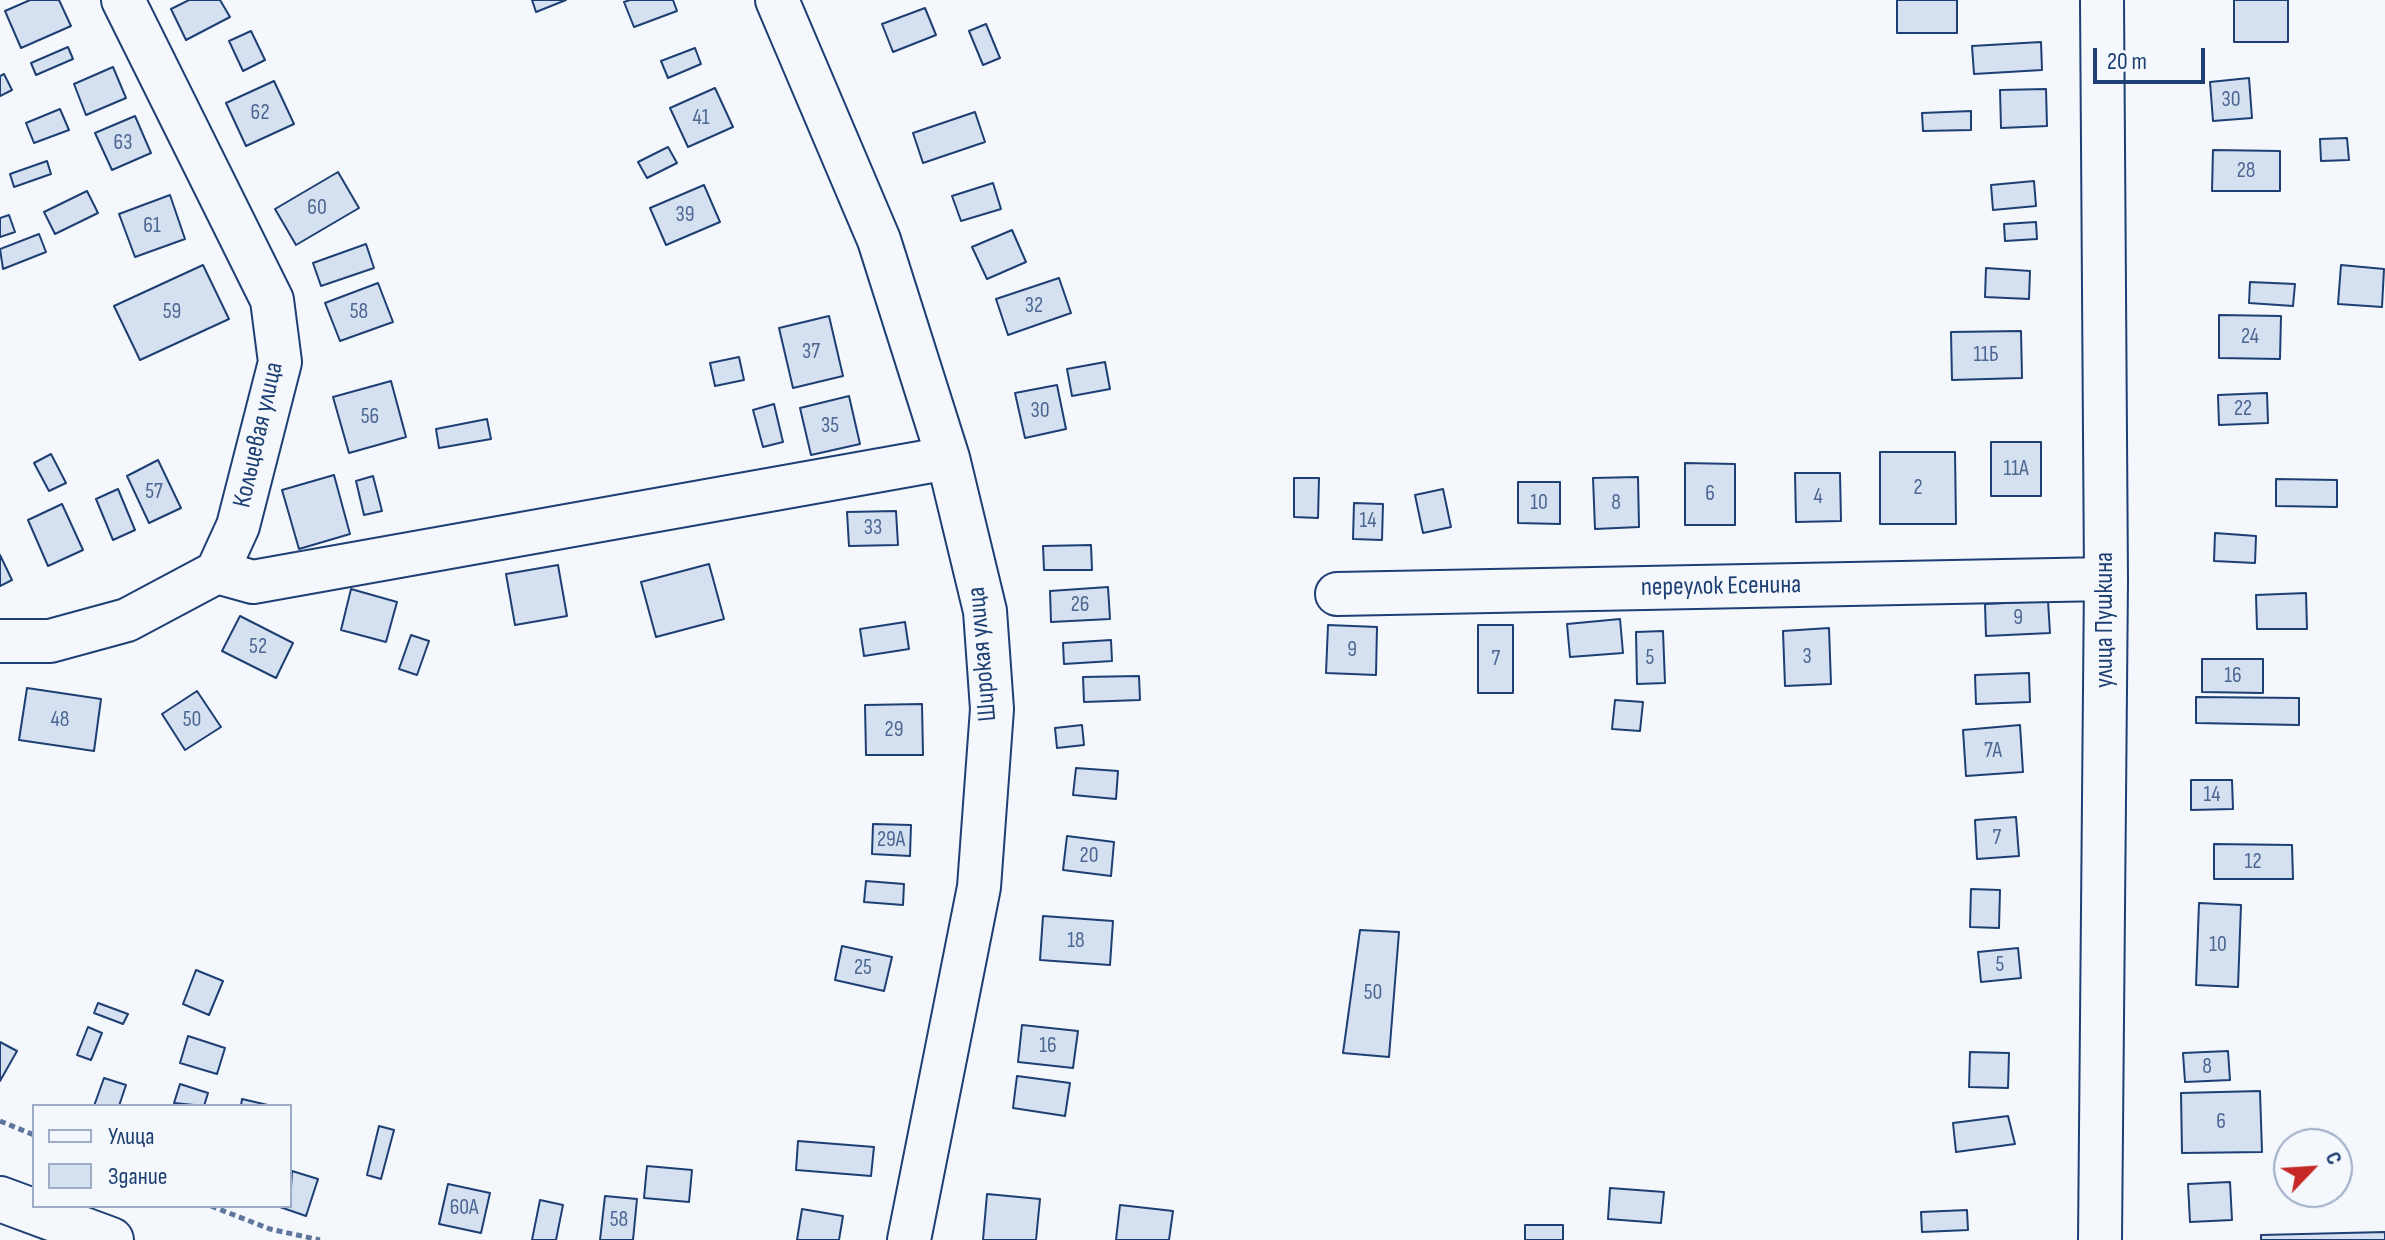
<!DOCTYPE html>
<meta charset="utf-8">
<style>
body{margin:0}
#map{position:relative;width:2385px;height:1240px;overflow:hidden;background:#f4f7fb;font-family:"Sofia Sans Condensed",sans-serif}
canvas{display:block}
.legend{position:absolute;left:32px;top:1104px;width:260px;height:104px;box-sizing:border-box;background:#f4f7fb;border:2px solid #9eadc5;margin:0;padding:10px 14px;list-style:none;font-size:24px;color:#1d3f73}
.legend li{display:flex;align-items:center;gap:16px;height:40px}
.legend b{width:40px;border:2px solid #9eadc5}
.north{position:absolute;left:2273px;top:1128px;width:80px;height:80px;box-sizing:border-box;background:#f4f7fb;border:2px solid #9eadc5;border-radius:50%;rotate:65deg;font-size:22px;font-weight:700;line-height:32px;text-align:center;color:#1d3f73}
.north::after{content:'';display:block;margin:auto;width:28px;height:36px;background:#c62828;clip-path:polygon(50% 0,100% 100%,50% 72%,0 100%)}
.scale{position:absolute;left:2093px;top:48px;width:112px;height:36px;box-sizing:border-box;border:4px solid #1d3f73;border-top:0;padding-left:10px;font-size:24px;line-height:28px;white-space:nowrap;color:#1d3f73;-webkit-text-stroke:6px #f4f7fb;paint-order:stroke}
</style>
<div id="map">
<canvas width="2385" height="1240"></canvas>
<ul class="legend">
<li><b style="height:10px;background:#f4f7fb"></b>Улица</li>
<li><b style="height:22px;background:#d5e0f0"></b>Здание</li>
</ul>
<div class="north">С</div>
<div class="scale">20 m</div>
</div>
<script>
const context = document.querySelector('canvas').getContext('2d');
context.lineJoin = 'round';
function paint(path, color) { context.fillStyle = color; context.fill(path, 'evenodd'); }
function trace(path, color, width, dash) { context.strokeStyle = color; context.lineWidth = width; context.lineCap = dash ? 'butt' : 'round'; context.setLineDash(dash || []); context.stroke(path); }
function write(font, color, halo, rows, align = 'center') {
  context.font = font + ' "Sofia Sans Condensed",sans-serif'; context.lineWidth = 6; context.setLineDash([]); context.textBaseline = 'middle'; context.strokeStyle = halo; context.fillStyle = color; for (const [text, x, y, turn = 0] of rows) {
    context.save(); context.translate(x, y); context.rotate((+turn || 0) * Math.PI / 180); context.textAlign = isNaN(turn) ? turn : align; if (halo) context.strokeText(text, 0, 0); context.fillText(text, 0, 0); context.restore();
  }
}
const building = new Path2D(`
 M 30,0 L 59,0 L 71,26 L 21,48 L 5,11 Z
 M 189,0 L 220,0 L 230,17 L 186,40 L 171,9 Z
 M 532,0 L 566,0 L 536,12 Z
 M 630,0 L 673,0 L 677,11 L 634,27 L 624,2 Z
 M 1897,0 L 1957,0 L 1957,33 L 1897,33 Z
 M 2234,0 L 2288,0 L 2288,42 L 2234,42 Z
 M 925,8 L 936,35 L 893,52 L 882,24 Z
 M 986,24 L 1000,58 L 983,65 L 969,31 Z
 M 251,31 L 265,60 L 243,71 L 229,41 Z
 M 2041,42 L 2042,70 L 1974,74 L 1972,46 Z
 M 68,47 L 73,59 L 36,75 L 31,63 Z
 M 695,48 L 701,64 L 668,78 L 661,61 Z
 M 113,67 L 126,98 L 86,115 L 74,84 Z
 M 4,74 L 12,90 L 0,96 L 0,76 Z
 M 2249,78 L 2252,118 L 2213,121 L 2210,82 Z
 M 274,81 L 294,124 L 246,146 L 226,103 Z
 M 715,88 L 733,127 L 688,147 L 670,108 Z
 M 2046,89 L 2047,126 L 2001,128 L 2000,90 Z
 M 60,109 L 69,130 L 34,143 L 26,123 Z
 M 1971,111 L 1971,130 L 1923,131 L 1922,113 Z
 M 975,112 L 985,142 L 923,163 L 913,133 Z
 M 135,116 L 151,153 L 112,170 L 95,133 Z
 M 2347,138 L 2349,160 L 2321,161 L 2320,139 Z
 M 668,147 L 677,163 L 647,178 L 638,162 Z
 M 2213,150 L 2280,151 L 2280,191 L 2212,191 Z
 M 47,161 L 51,174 L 14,187 L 10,174 Z
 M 338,172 L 359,208 L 296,245 L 275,209 Z
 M 2034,181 L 2036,206 L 1993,210 L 1991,185 Z
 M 993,183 L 1001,209 L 961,221 L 952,196 Z
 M 704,185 L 720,222 L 666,245 L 650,208 Z
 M 87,191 L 98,213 L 55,234 L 44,212 Z
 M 170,195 L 185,239 L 135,257 L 119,214 Z
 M 9,215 L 15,232 L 0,237 L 0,218 Z
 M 2036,222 L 2037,239 L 2005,241 L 2004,224 Z
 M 1012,230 L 1026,262 L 987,279 L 972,247 Z
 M 39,234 L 46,252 L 3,269 L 0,249 Z
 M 366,244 L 374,268 L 321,286 L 313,263 Z
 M 203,265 L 229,319 L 140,360 L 114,306 Z
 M 2341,265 L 2384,269 L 2382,307 L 2338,304 Z
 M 1986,268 L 2030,271 L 2029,299 L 1985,297 Z
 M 1059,278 L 1071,313 L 1008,335 L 996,299 Z
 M 2250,282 L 2295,284 L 2293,306 L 2249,303 Z
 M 378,283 L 393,322 L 340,341 L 325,303 Z
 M 2219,315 L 2281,316 L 2280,359 L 2219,358 Z
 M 829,316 L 843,376 L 793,388 L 779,328 Z
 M 2021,331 L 2022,378 L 1952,380 L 1951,332 Z
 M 739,357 L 744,380 L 715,386 L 710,363 Z
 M 1105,362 L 1110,389 L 1072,396 L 1067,369 Z
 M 391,381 L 406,437 L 349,453 L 333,397 Z
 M 1057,385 L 1066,429 L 1025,438 L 1015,393 Z
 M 2267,393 L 2268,423 L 2219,425 L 2218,395 Z
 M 849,396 L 860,444 L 811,455 L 800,408 Z
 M 774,404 L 783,442 L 763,447 L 753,410 Z
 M 487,419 L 491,439 L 439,448 L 436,429 Z
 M 1991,442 L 2041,442 L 2041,496 L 1991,496 Z
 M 1880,452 L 1955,452 L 1956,524 L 1880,524 Z
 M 51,454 L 66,483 L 49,491 L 34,463 Z
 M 158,460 L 181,508 L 149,523 L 127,476 Z
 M 1685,463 L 1735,464 L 1735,525 L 1685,525 Z
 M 1795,473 L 1840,473 L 1841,521 L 1796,522 Z
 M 334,475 L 350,534 L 299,549 L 282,490 Z
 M 373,476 L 382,511 L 364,515 L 356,481 Z
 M 1638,477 L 1639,527 L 1595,529 L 1593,478 Z
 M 1294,478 L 1319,478 L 1318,518 L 1294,517 Z
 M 2276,479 L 2337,480 L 2337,507 L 2276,506 Z
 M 1518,482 L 1560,482 L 1560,524 L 1518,523 Z
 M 118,489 L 135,530 L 113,540 L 96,499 Z
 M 1443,489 L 1451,527 L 1423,533 L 1415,495 Z
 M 1354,503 L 1383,504 L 1382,540 L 1353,539 Z
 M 62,504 L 83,550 L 48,566 L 28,520 Z
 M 896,511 L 898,545 L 849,546 L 847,512 Z
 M 2215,533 L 2256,536 L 2255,563 L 2214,561 Z
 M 1091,545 L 1092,570 L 1044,570 L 1043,546 Z
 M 0,555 L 12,580 L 0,586 Z
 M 709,564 L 724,619 L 656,637 L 641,582 Z
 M 558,565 L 567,616 L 515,625 L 506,574 Z
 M 1108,587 L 1110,619 L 1051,622 L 1050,591 Z
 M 351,589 L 397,602 L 386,642 L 341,630 Z
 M 2306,593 L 2307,629 L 2257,629 L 2256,595 Z
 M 2048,601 L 2050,633 L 1986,636 L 1985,604 Z
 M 240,616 L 293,643 L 276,678 L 222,651 Z
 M 1620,619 L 1623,653 L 1570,657 L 1567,624 Z
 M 905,622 L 909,649 L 864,656 L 860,629 Z
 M 1328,625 L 1377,627 L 1376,675 L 1326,673 Z
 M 1478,625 L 1513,625 L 1513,693 L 1478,693 Z
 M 1829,628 L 1831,684 L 1785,686 L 1783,631 Z
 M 1663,631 L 1665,683 L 1637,684 L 1636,632 Z
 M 411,635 L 429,641 L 417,675 L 399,669 Z
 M 1111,640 L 1112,661 L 1064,664 L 1063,643 Z
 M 2202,659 L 2263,659 L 2263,693 L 2202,692 Z
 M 2029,673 L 2030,702 L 1976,704 L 1975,675 Z
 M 1139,676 L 1140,700 L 1084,702 L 1083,677 Z
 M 27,688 L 101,699 L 94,751 L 19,740 Z
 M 197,691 L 221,727 L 185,750 L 162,714 Z
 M 2196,697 L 2299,698 L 2299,725 L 2196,723 Z
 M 1615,700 L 1643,702 L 1640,731 L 1612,729 Z
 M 922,704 L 923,755 L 866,755 L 865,705 Z
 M 1082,725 L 1084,745 L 1057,748 L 1055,728 Z
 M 2020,725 L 2023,772 L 1966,776 L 1963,730 Z
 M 1076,768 L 1118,771 L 1116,799 L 1073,795 Z
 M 2191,780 L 2232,780 L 2233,809 L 2191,810 Z
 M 2016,817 L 2019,856 L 1977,859 L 1975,820 Z
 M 873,824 L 911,825 L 910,856 L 872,854 Z
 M 1067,836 L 1114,842 L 1111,876 L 1063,870 Z
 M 2214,844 L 2292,845 L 2293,879 L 2214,879 Z
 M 866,881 L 904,884 L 903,905 L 864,902 Z
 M 1971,889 L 2000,890 L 1999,928 L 1970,927 Z
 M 2199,903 L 2241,905 L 2238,987 L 2196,985 Z
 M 1043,916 L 1113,921 L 1110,965 L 1040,960 Z
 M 1360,930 L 1399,932 L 1389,1057 L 1343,1053 Z
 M 842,946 L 892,957 L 884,991 L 835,980 Z
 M 2018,948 L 2021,978 L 1981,982 L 1978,952 Z
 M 196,970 L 223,981 L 209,1015 L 183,1004 Z
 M 98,1003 L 128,1014 L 123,1024 L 94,1013 Z
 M 1022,1025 L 1078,1031 L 1073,1068 L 1018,1062 Z
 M 88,1027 L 102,1033 L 91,1060 L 77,1055 Z
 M 188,1036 L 225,1048 L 217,1074 L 180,1063 Z
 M 0,1042 L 17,1051 L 0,1081 Z
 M 2228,1051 L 2230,1080 L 2185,1082 L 2183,1053 Z
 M 1970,1052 L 2009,1053 L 2008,1088 L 1969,1087 Z
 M 1017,1076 L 1070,1083 L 1065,1116 L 1013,1108 Z
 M 104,1078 L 126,1085 L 119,1106 L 94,1106 Z
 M 180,1084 L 208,1093 L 204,1106 L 174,1103 Z
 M 2260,1091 L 2262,1152 L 2182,1153 L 2181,1093 Z
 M 242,1099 L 272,1106 L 241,1106 Z
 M 2008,1116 L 2015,1144 L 1956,1152 L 1953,1123 Z
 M 379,1126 L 394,1130 L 381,1179 L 367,1175 Z
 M 798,1141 L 874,1147 L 871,1176 L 796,1170 Z
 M 647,1166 L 692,1170 L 689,1202 L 644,1198 Z
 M 292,1171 L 318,1179 L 306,1216 L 280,1207 L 290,1206 Z
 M 2230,1182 L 2232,1220 L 2190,1222 L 2188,1184 Z
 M 448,1184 L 490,1193 L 481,1233 L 439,1224 Z
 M 1610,1188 L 1664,1192 L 1661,1223 L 1608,1219 Z
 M 987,1194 L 1040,1199 L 1036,1240 L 983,1240 Z
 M 605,1196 L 637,1199 L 633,1240 L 600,1240 Z
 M 540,1200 L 563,1205 L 556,1240 L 532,1240 Z
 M 1120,1205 L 1173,1211 L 1169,1240 L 1116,1240 Z
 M 802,1209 L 843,1216 L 839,1240 L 797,1240 Z
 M 1967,1210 L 1968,1230 L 1922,1232 L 1921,1212 Z
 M 1525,1225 L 1563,1225 L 1563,1240 L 1525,1240 Z
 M 2385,1232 L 2385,1240 L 2261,1240 L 2261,1235 Z`);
paint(building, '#d5e0f0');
trace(building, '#1d3f73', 2);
const minor = new Path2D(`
 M 777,0 L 879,240 L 948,458 L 985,611 L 992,709 L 979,887 L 909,1240
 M 217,572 L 253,582 L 948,458
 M 1337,594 L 2106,579
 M 0,641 L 50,641 L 127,620 L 217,572 L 238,526 L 280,362 L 272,300 L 123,0
 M 2100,1240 L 2106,579 L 2102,0`);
const highway = new Path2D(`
 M 0,1199 L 111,1240`);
trace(minor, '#1d3f73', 46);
trace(highway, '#1d3f73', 48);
trace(new Path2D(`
 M 0,1121 L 34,1135
 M 211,1206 L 270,1229 L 320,1240`), '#5e769c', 5, [6, 4]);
trace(minor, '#f4f7fb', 42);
trace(highway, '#f4f7fb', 44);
write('22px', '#4b6792', null, [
 ["30",2231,100],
 ["62",260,113],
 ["41",701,118],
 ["63",123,143],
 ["28",2246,171],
 ["60",317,208],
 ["39",685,215],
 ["61",152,226],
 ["32",1034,306],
 ["59",172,312],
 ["58",359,312],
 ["24",2250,337],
 ["37",811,352],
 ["11Б",1986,355],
 ["22",2243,409],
 ["30",1040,411],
 ["56",370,417],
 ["35",830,426],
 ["11А",2016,469],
 ["2",1918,488],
 ["57",154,492],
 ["6",1710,494],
 ["4",1818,497],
 ["10",1539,503],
 ["8",1616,503],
 ["14",1368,521],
 ["33",873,528],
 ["26",1080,605],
 ["9",2018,618],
 ["52",258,647],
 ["9",1352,650],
 ["3",1807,657],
 ["5",1650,658],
 ["7",1496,659],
 ["16",2233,676],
 ["48",60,720],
 ["50",192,720],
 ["29",894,730],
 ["7А",1993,751],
 ["14",2212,795],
 ["7",1997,838],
 ["29А",891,840],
 ["20",1089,856],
 ["12",2253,862],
 ["18",1076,941],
 ["10",2218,945],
 ["5",2000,965],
 ["25",863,968],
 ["50",1373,993],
 ["16",1048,1046],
 ["8",2207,1067],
 ["6",2221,1122],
 ["60А",464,1208],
 ["58",619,1220]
]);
write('26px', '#1d3f73', '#f4f7fb', [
 ["Кольцевая улица",259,435,-77],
 ["переулок Есенина",1721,587,-1],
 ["улица Пушкина",2105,620,-90],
 ["Широкая улица",983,654,-95]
]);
</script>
